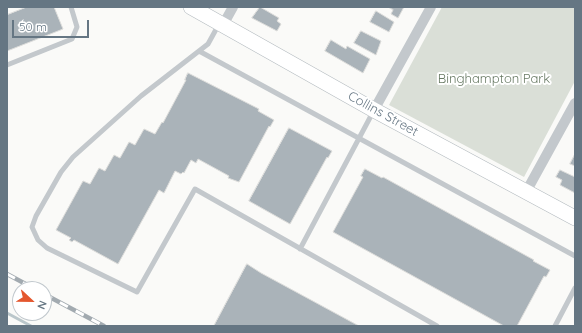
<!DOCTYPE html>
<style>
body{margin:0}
#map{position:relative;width:582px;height:333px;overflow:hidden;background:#fafaf8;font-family:Quicksand,sans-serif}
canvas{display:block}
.frame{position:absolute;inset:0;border:8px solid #657683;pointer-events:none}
.north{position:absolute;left:12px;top:281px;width:40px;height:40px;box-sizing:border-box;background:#fff;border:1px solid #c1c8cd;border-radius:50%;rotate:112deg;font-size:11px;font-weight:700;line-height:16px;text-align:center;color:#657683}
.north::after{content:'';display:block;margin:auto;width:14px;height:18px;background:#e4572e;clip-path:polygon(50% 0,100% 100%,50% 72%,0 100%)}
.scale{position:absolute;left:12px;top:20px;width:77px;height:18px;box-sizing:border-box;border:2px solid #657683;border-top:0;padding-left:5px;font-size:12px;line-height:14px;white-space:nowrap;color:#657683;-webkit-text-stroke:3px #fff;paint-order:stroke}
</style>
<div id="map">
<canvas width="582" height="333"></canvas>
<div class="frame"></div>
<div class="north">N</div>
<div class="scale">50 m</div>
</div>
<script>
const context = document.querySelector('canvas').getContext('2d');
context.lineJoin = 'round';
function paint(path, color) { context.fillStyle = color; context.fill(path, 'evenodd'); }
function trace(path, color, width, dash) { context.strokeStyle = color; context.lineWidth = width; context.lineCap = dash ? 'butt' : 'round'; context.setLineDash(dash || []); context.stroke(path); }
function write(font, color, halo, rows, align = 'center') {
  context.font = font + ' Quicksand,sans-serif'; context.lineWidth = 4; context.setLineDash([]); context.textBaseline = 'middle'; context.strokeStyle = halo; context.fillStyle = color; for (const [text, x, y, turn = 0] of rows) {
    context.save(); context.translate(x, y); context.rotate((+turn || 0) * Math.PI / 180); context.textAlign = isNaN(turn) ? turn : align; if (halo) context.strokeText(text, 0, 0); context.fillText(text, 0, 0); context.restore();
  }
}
paint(new Path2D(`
 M 442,7 L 575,7 L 575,81 L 524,177 L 389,105 Z`), '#dadfd7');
trace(new Path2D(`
 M 7,313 L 31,326`), '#bbc7cb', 3);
const building = new Path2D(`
 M 27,7 L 54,7 L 63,29 L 7,51 L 7,15 Z
 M 260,7 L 279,18 L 277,21 L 281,24 L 277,31 L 252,18 Z
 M 388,7 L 404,7 L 398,18 L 391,14 L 393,10 Z
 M 376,11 L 394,22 L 389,32 L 370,22 Z
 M 361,31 L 381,41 L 376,55 L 354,43 Z
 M 331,40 L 346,49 L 347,46 L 370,59 L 363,73 L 325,51 Z
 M 188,73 L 259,109 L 258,111 L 274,120 L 270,127 L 269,126 L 239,182 L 228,178 L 229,176 L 198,159 L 196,163 L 191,160 L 184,173 L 183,172 L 181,174 L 175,171 L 164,193 L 159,190 L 118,264 L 74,240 L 72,242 L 69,240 L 71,238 L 56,230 L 83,181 L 90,184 L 99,168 L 105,171 L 114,155 L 120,158 L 129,142 L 135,145 L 144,129 L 155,134 L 162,122 L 163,123 L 186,80 L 185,80 Z
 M 289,128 L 332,151 L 328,158 L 327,157 L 290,224 L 249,201 Z
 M 575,154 L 575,166 L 570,164 Z
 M 365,169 L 382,178 L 383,177 L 534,260 L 533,261 L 550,270 L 546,277 L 544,276 L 517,326 L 504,326 L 333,232 L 363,177 L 361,176 Z
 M 560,170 L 575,177 L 575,193 L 560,185 L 562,180 L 556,177 Z
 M 247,264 L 261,273 L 359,326 L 214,326 Z`);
paint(building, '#aab3b9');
trace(building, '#dcdcda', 1);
const secondary = new Path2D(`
 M 191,7 L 374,110 L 575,218`);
trace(secondary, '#b3babf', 16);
trace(new Path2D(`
 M 219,24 L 208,44 L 141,96 L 73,157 L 61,172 L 36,216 L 32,227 L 38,240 L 47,248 L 137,292 L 195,189 L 437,326
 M 199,51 L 575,256
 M 7,65 L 72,39 L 77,27 L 71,7
 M 300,249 L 373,112
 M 555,326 L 575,288`), '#c3c8cc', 5);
trace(new Path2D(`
 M 223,25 L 233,7
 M 374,110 L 431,7
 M 526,192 L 575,103`), '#c3c8cc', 10);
trace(secondary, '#fff', 15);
const rail = new Path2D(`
 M 7,274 L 35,289
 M 44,294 L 104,326`);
trace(rail, '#a2aab0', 4.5);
trace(rail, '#fff', 3, [9]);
write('13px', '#687a64', '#fff', [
 ["Binghampton Park",494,79]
]);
write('13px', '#657683', '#fff', [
 ["Collins Street",383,114,29]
]);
</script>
